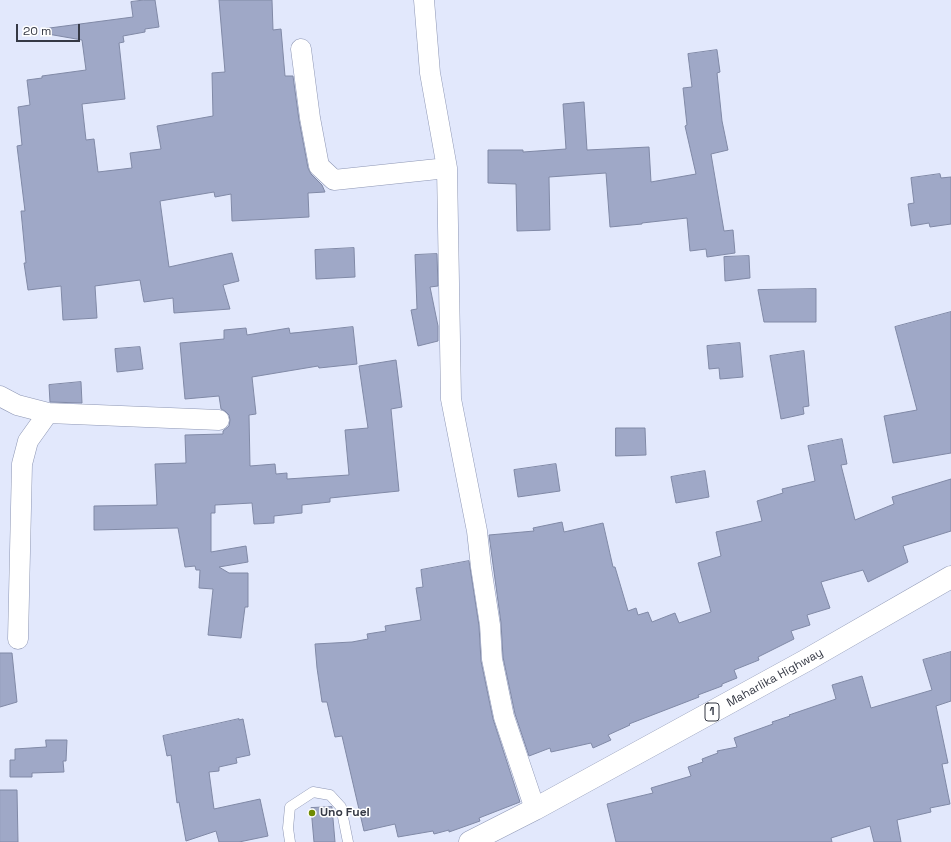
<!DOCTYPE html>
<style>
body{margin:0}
#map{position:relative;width:951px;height:842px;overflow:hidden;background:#e2e8fc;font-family:"Space Grotesk",sans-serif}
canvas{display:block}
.scale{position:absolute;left:16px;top:24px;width:64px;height:18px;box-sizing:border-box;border:2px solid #353945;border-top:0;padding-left:5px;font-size:12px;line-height:14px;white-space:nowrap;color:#353945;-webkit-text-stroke:3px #fff;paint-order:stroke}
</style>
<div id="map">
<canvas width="951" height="842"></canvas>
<div class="scale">20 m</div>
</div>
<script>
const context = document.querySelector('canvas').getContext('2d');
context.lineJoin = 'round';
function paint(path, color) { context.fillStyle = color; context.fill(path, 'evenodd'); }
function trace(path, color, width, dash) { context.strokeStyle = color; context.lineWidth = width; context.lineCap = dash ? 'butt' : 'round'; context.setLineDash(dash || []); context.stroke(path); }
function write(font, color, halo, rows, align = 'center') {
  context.font = font + ' "Space Grotesk",sans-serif'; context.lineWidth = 3; context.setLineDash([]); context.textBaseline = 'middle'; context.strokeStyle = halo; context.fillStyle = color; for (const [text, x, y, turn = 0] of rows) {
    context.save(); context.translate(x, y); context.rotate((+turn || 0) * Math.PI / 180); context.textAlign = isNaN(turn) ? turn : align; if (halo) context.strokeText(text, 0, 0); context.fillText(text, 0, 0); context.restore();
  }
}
const building = new Path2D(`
 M 144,0 L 155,0 L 159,27 L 145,29 L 145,32 L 123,36 L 124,42 L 119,43 L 125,99 L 82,104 L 86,140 L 94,139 L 98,172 L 132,168 L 130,153 L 161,149 L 157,126 L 213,116 L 212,73 L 225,72 L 219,0 L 272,0 L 273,30 L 281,29 L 285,76 L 293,76 L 299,120 L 308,168 L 311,174 L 322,185 L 325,192 L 308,193 L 309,217 L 232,221 L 231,194 L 215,197 L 214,192 L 160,201 L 169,267 L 232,253 L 239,281 L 223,285 L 230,309 L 174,313 L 173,298 L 144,302 L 140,280 L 95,286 L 97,318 L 63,320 L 61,286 L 28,290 L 24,263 L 26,263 L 21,211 L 25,211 L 17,146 L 22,145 L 18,107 L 30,105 L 27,80 L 42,78 L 42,76 L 86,70 L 82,40 L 42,33 L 42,29 L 133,17 L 131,2 Z
 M 717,50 L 720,72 L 717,73 L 722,121 L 728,150 L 711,154 L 724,231 L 733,230 L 735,253 L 707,257 L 706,249 L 690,251 L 687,218 L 642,223 L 642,224 L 610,227 L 606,173 L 549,177 L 550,230 L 517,231 L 516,184 L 488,183 L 488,150 L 523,150 L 523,152 L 566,149 L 563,104 L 584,102 L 587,150 L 649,147 L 651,182 L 696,174 L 685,126 L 687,125 L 683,88 L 692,87 L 688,54 Z
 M 940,174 L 941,178 L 951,177 L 951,224 L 930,227 L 929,223 L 911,226 L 908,204 L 914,203 L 911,178 Z
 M 354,248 L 355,277 L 316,279 L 315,250 Z
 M 437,254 L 438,286 L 430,287 L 438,326 L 438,341 L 418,346 L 411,310 L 417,309 L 415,255 Z
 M 749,256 L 750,278 L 725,281 L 724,257 Z
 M 816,289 L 816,322 L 764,322 L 758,290 Z
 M 951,312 L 951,453 L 893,463 L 884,416 L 917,410 L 895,327 Z
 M 353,327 L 357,364 L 319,368 L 318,366 L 252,377 L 256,414 L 249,415 L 250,466 L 275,464 L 276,474 L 287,473 L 287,479 L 349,475 L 345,430 L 368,428 L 359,366 L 396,360 L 402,407 L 391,409 L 399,491 L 330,498 L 330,502 L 302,505 L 302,513 L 274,516 L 274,523 L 254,524 L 252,503 L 215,505 L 215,513 L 211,513 L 211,552 L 246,546 L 248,562 L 219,567 L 229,573 L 248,573 L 248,607 L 245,607 L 241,638 L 208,635 L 213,589 L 199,588 L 200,570 L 196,570 L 195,566 L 185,567 L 178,528 L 94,530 L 94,506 L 157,505 L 155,464 L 186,463 L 185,435 L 223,434 L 223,431 L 229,426 L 230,420 L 229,415 L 225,411 L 221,409 L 219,396 L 185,399 L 180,343 L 224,339 L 224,330 L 246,328 L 247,335 L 289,328 L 290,333 Z
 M 740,343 L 743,377 L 720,379 L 719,368 L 709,369 L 707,346 Z
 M 140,347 L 143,369 L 117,372 L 115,349 Z
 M 804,351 L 809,406 L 803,407 L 804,414 L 781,419 L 770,356 Z
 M 81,382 L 82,403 L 50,402 L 49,385 Z
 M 616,428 L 645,428 L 646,455 L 616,456 Z
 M 842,439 L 847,464 L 841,465 L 855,520 L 894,504 L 892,497 L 951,479 L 951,531 L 903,546 L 908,562 L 868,582 L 863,570 L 821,582 L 830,608 L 807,615 L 810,625 L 791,631 L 794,639 L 758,657 L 759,660 L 734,670 L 737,678 L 722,684 L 722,686 L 698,695 L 699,697 L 629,724 L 630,725 L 608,735 L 611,740 L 593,748 L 591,743 L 551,752 L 550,748 L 529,756 L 515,714 L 503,657 L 501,623 L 489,535 L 534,531 L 533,528 L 562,522 L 564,532 L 603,523 L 613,567 L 615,567 L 628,611 L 636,608 L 638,615 L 648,612 L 652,622 L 675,613 L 679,623 L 711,612 L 698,563 L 721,556 L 716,532 L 762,521 L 757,501 L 783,493 L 782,489 L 815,481 L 808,446 Z
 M 556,464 L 560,491 L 518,497 L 514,470 Z
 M 705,471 L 709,497 L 676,503 L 671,477 Z
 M 469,561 L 479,626 L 481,661 L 493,719 L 520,802 L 479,818 L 480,821 L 449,832 L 449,830 L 434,834 L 433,831 L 398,837 L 395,824 L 364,831 L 342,736 L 335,737 L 327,702 L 322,702 L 317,668 L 315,644 L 352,642 L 368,639 L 367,634 L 386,631 L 385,626 L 421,620 L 416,588 L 423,587 L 421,570 Z
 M 951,652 L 951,701 L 936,706 L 948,763 L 942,764 L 950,804 L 930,808 L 931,812 L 897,820 L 901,842 L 874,842 L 870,826 L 831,838 L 832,842 L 616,842 L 607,804 L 653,793 L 651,788 L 691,776 L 688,767 L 703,762 L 702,759 L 718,753 L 717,751 L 737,747 L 734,738 L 773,724 L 772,722 L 790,716 L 789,715 L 836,699 L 832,685 L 862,676 L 871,708 L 932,690 L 923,660 Z
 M 0,653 L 12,653 L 17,702 L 0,707 Z
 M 239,719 L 239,720 L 243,719 L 250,755 L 236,758 L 237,763 L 219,767 L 219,771 L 209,772 L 214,809 L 260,799 L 268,836 L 239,842 L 219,842 L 216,831 L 186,841 L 179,802 L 177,803 L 171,755 L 167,756 L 163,736 Z
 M 46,740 L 67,740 L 66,761 L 63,761 L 64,772 L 32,773 L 32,777 L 10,777 L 10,760 L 15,760 L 15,749 L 46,747 Z
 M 0,790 L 17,790 L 18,842 L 0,842 Z
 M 332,807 L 335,842 L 314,842 L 311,808 Z`);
paint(building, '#9fa8c7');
trace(building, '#8089a6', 1);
const lane = new Path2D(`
 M 290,842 L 288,828 L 290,807 L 313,792 L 330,795 L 341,807 L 348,842`);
const street = new Path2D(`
 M 424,0 L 430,73 L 447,168 L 451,399 L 477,531 L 481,567 L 490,625 L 492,659 L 504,717 L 535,809
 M 301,49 L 310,118 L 319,166 L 334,180 L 447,168
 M 0,396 L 17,405 L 48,413 L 219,420
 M 18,639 L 22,464 L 28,441 L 48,413`);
const highway = new Path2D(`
 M 470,842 L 535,809 L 805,661 L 951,577`);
trace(lane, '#8d96b4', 11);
trace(street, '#8d96b4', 21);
trace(highway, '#8d96b4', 23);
trace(lane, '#fff', 10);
trace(street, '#fff', 20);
trace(highway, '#fff', 22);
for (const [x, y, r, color] of [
 [312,813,4,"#6f8b01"]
]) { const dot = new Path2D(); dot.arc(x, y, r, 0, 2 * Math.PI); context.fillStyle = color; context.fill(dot); trace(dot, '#fff', 1.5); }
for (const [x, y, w] of [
 [712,712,14]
]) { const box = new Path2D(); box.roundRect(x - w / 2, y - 9, w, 18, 3); context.fillStyle = '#fff'; context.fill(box); trace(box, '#353945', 1); }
write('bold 11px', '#353945', null, [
 ["1",712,712]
]);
write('12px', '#353945', '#fff', [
 ["Maharlika Highway",775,678,-29]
]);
write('bold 12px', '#353945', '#fff', [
 ["Uno Fuel",320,813]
], 'left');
</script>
